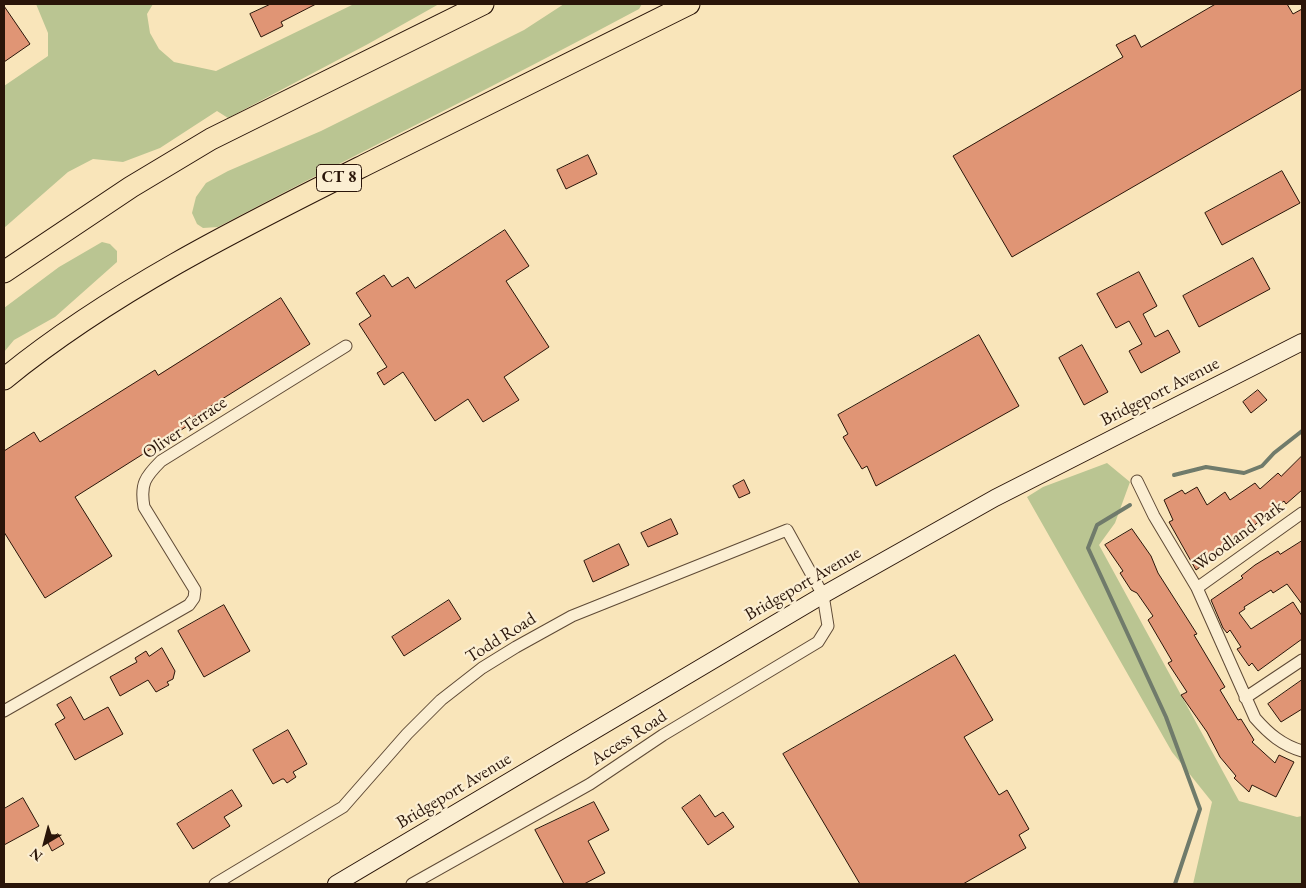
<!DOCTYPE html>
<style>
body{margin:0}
#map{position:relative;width:1306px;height:888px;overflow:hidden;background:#f9e5ba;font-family:"EB Garamond",serif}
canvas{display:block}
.frame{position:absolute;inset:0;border:5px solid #2a1509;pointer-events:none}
.north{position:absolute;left:20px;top:818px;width:50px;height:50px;-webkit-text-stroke:4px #fbeed2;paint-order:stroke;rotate:217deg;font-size:14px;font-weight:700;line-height:20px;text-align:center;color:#2a1509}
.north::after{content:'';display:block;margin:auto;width:18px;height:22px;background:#2a1509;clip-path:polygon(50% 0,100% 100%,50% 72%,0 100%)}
</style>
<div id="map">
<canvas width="1306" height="888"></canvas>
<div class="frame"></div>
<div class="north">N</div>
</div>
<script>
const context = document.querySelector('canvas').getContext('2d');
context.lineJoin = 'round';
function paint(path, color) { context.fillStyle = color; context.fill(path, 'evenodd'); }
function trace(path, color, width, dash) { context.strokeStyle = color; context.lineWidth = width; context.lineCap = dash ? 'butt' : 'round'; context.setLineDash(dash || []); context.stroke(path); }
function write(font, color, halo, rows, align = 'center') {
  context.font = font + ' "EB Garamond",serif'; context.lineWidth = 4.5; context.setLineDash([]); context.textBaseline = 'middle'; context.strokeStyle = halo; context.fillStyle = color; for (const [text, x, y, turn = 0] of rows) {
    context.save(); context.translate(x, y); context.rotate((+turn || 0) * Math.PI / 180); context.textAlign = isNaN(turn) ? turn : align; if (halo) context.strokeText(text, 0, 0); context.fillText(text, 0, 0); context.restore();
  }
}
paint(new Path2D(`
 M 36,4 L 153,4 L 147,14 L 150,33 L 159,49 L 174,62 L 216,71 L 354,4 L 439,4 L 368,44 L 228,118 L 217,111 L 160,148 L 123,162 L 93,159 L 68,172 L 4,228 L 4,86 L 48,56 L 48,33 Z
 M 564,4 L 642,4 L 639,9 C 500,84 357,153 218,227 L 203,228 L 197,224 L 192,213 L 196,197 L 206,183 L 228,171 L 321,131 L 524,30 Z
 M 102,242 L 110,244 L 117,251 L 117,262 L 55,317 L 14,340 L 4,352 L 4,308 L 59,267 Z
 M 1107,463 L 1130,482 L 1115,523 L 1099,545 L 1239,801 L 1297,817 L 1302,816 L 1302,884 L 1193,884 L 1212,802 L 1172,752 L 1027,497 L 1043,487 Z`), '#bac592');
trace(new Path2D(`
 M 1174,475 L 1206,467 L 1244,473 L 1262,466 L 1274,453 L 1302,431
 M 1130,505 L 1097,525 L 1088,548 L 1166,717 L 1200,809 L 1175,884`), '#707b6b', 4);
const building = new Path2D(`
 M 271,4 L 316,4 L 281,22 L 283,26 L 261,37 L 250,14 Z
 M 1216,4 L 1287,4 L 1293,14 L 1302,9 L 1302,89 L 1012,257 L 953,156 L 1123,57 L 1116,45 L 1135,35 L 1141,47 Z
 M 4,6 L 30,44 L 4,62 Z
 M 588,155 L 597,174 L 566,189 L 557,170 Z
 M 1282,171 L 1300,203 L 1222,245 L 1205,213 Z
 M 505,230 L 529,266 L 506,281 L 549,347 L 504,377 L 519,400 L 483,422 L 468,399 L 435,421 L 403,372 L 384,385 L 377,373 L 387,367 L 359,324 L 371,316 L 356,293 L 384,275 L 392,287 L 408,277 L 415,288 Z
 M 1253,258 L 1270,289 L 1199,327 L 1183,296 Z
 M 1139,272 L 1157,306 L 1143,314 L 1155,337 L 1168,330 L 1180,352 L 1141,373 L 1129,351 L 1142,344 L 1129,321 L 1116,328 L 1097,294 Z
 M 281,298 L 310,344 L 187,421 L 189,425 L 75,497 L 112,556 L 45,598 L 4,532 L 4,451 L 34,432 L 40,442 L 155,370 L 158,375 Z
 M 979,335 L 1019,406 L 876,486 L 867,466 L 862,469 L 843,437 L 848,434 L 838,415 Z
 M 1082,345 L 1108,392 L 1084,405 L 1059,358 Z
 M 1258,390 L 1267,400 L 1251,413 L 1243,402 Z
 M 1302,456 L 1302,490 L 1286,504 L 1284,501 L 1229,546 L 1196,570 L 1169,522 L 1173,520 L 1164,500 L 1182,490 L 1185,494 L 1197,487 L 1207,505 L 1225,492 L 1230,500 L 1255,483 L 1260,489 L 1278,473 L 1281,476 Z
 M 744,480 L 750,493 L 739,498 L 733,486 Z
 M 671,519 L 678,534 L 648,547 L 641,533 Z
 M 1132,529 L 1151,556 L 1158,573 L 1197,634 L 1194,635 L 1225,687 L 1220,690 L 1238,720 L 1241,719 L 1254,740 L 1252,742 L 1275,763 L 1279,755 L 1294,762 L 1276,797 L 1252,785 L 1249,792 L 1234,778 L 1236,776 L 1220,757 L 1207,732 L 1181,695 L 1187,692 L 1168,663 L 1172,661 L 1148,620 L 1153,616 L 1137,593 L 1131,590 L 1120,573 L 1123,571 L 1105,545 Z
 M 1302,541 L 1302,604 L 1287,584 L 1273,593 L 1271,590 L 1244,607 L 1245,609 L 1239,613 L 1251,629 L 1293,602 L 1302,616 L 1302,639 L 1258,671 L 1252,663 L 1249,666 L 1237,649 L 1241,647 L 1230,630 L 1227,633 L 1223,628 L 1211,600 L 1243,578 L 1241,576 L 1255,565 L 1278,551 L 1280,554 Z
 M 619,544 L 629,565 L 593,582 L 584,561 Z
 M 449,600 L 461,619 L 404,656 L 392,637 Z
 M 224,605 L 250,651 L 204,677 L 178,631 Z
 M 162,648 L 175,671 L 173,679 L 167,682 L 169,685 L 156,692 L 148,680 L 120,696 L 110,677 L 137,662 L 135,658 L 146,651 L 149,656 Z
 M 955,655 L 993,720 L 964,737 L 999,795 L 1007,790 L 1029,829 L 1019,835 L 1026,848 L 963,884 L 860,884 L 783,754 Z
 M 1302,680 L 1302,709 L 1281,722 L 1268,704 Z
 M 71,697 L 84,720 L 108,707 L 123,734 L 75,760 L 55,724 L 65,718 L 57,705 Z
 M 288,730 L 307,764 L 293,772 L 296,777 L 287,783 L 284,779 L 282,779 L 273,784 L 253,750 Z
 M 232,790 L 242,806 L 224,817 L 230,826 L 193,849 L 177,824 Z
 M 700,795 L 715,817 L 723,812 L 734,827 L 708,845 L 682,808 Z
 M 23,798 L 39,826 L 4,845 L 4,809 Z
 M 594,802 L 609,830 L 588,841 L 605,873 L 584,884 L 564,884 L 535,830 Z
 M 58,834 L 64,844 L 52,851 L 47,841 Z`);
paint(building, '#e09575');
trace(building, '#2a1509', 1);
const street = new Path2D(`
 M 1137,481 L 1154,516 L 1197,588 L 1255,718 C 1269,734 1282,745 1302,751
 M 1197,588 L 1302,513
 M 1245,698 L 1302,660
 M 4,711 L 189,605 L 194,598 L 195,590 L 144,507 C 140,484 145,477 161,461 L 346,346
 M 215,884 L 343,807 L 407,734 L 441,700 L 482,668 L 516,647 L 572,616 L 787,530 L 823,595 L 828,626 L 818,642 L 663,735 L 590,784 L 412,884`);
const secondary = new Path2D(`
 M 336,884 L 823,595 L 995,498 L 1302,342`);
const highway = new Path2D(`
 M 4,272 L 131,187 L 211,139 L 483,4
 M 4,379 C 112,291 241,227 365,165 C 473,111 581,57 689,4`);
trace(street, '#5e4935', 13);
trace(secondary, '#2a1509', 18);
trace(highway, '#2a1509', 23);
trace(street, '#fbeed2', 11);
trace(secondary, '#fbeed2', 16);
trace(highway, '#f9e5ba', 21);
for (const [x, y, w] of [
 [339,178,45]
]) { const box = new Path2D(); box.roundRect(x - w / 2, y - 13.5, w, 27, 4); context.fillStyle = '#fbeed2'; context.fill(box); trace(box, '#2a1509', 1); }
write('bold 16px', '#2a1509', null, [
 ["CT 8",339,178]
]);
write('18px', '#2a1509', '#fbeed2', [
 ["Bridgeport Avenue",1160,392,-27],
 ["Oliver Terrace",185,428,-34],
 ["Woodland Park",1239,536,-36],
 ["Bridgeport Avenue",803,584,-30],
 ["Todd Road",501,638,-32],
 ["Access Road",629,738,-33],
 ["Bridgeport Avenue",454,791,-31]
]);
</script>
